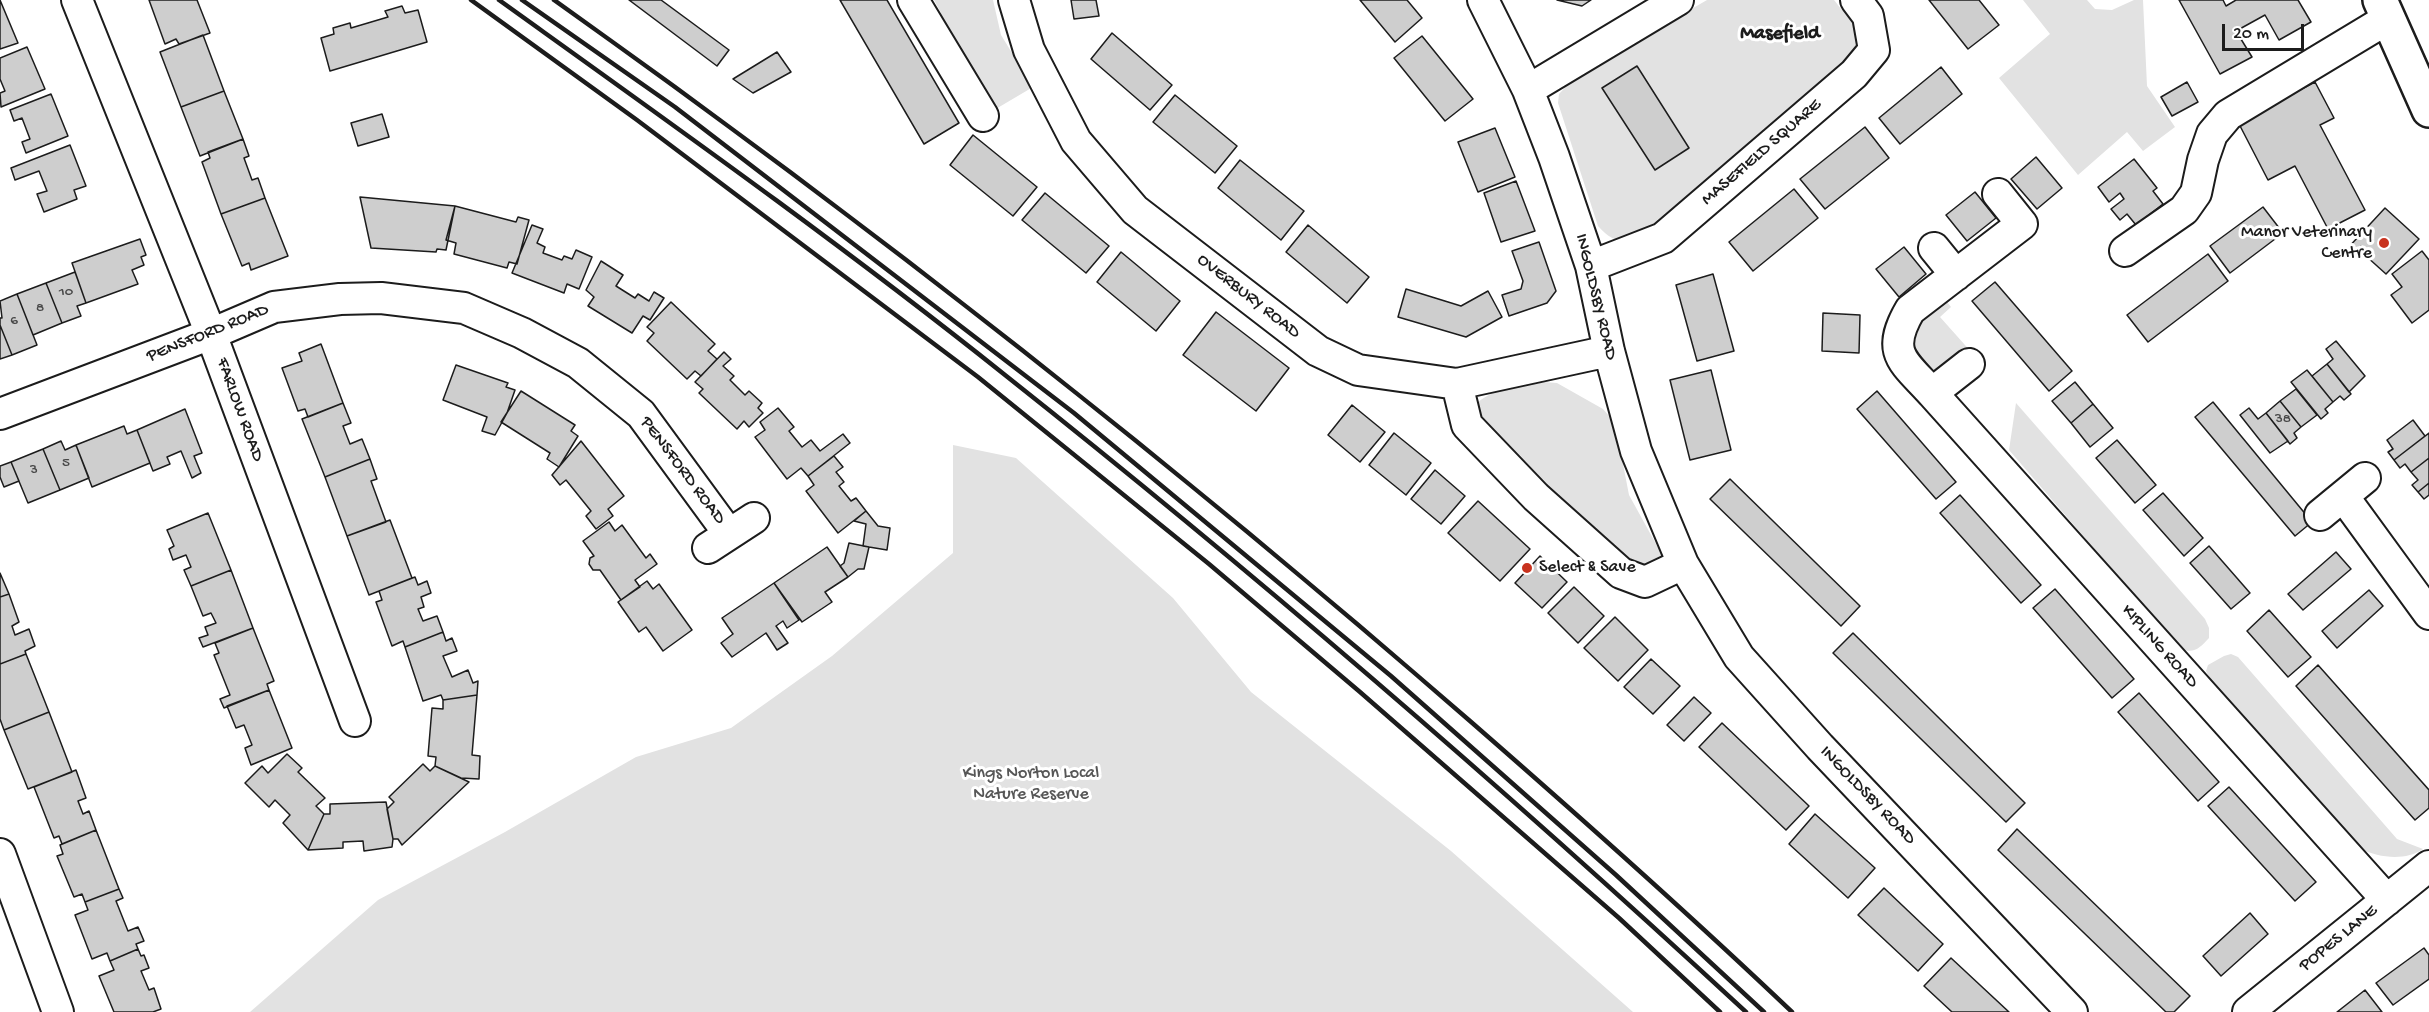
<!DOCTYPE html>
<style>
body{margin:0}
#map{position:relative;width:2429px;height:1012px;overflow:hidden;background:#fff;font-family:"Gochi Hand",sans-serif}
canvas{display:block}
.scale{position:absolute;left:2222px;top:24px;width:82px;height:27px;box-sizing:border-box;border:3px solid #1c1c1c;border-top:0;padding-left:8px;font-size:18px;line-height:21px;white-space:nowrap;color:#1c1c1c;-webkit-text-stroke:4px #fff;paint-order:stroke}
</style>
<div id="map">
<canvas width="2429" height="1012"></canvas>
<div class="scale">20 m</div>
</div>
<script>
const context = document.querySelector('canvas').getContext('2d');
context.lineJoin = 'round';
function paint(path, color) { context.fillStyle = color; context.fill(path, 'evenodd'); }
function trace(path, color, width, dash) { context.strokeStyle = color; context.lineWidth = width; context.lineCap = dash ? 'butt' : 'round'; context.setLineDash(dash || []); context.stroke(path); }
function write(font, color, halo, rows, align = 'center') {
  context.font = font + ' "Gochi Hand",sans-serif'; context.lineWidth = 6; context.setLineDash([]); context.textBaseline = 'middle'; context.strokeStyle = halo; context.fillStyle = color; for (const [text, x, y, turn = 0] of rows) {
    context.save(); context.translate(x, y); context.rotate((+turn || 0) * Math.PI / 180); context.textAlign = isNaN(turn) ? turn : align; if (halo) context.strokeText(text, 0, 0); context.fillText(text, 0, 0); context.restore();
  }
}
paint(new Path2D(`
 M 934,0 L 993,0 L 1001,35 L 1033,87 L 989,113 L 933,17 L 941,13 Z
 M 1707,0 L 1834,0 C 1847,17 1861,28 1858,51 L 1663,231 C 1637,239 1619,251 1598,226 L 1558,103 L 1559,94 L 1576,76 Z
 M 2023,0 L 2087,0 L 2095,9 L 2112,10 L 2134,0 L 2143,0 L 2147,86 L 2175,127 L 2143,151 L 2127,132 L 2078,175 L 1999,78 L 2050,34 Z
 M 1942,295 L 1951,307 L 1940,317 L 1973,354 C 1964,359 1954,367 1944,370 C 1920,379 1912,343 1913,327 Z
 M 1544,382 L 1557,383 L 1603,409 L 1610,417 L 1616,428 L 1629,495 L 1661,553 L 1661,563 L 1658,567 L 1629,566 L 1479,425 L 1474,406 C 1492,387 1519,387 1544,382 Z
 M 2016,403 L 2205,619 L 2209,628 L 2209,638 C 2200,648 2193,655 2180,648 L 2009,450 Z
 M 953,445 L 1016,458 L 1173,598 L 1251,692 L 1451,851 L 1633,1012 L 250,1012 L 378,900 L 505,832 L 636,757 L 731,728 L 832,656 L 953,553 Z
 M 2231,654 L 2238,657 L 2397,839 L 2423,849 C 2406,861 2379,858 2361,849 L 2213,685 L 2206,671 L 2208,665 L 2224,656 Z`), '#e2e2e2');
const building = new Path2D(`
 M 0,0 L 18,43 L 0,49 Z
 M 149,0 L 197,0 L 210,33 L 179,44 L 176,39 L 165,44 Z
 M 629,0 L 661,0 L 729,50 L 717,66 Z
 M 840,0 L 887,0 L 959,123 L 924,144 Z
 M 1071,0 L 1096,0 L 1099,16 L 1074,19 Z
 M 1360,0 L 1407,0 L 1422,18 L 1395,42 Z
 M 1557,0 L 1591,0 L 1582,6 Z
 M 1929,0 L 1979,0 L 1999,25 L 1968,49 Z
 M 2179,0 L 2223,0 L 2226,6 L 2236,0 L 2298,0 L 2311,22 L 2279,40 L 2265,15 L 2236,31 L 2252,57 L 2220,74 Z
 M 402,6 L 405,13 L 418,10 L 427,42 L 330,71 L 321,38 L 334,34 L 333,28 L 350,23 L 351,28 L 388,17 L 385,11 Z
 M 1112,33 L 1172,85 L 1150,110 L 1091,59 Z
 M 203,35 L 224,91 L 181,107 L 160,52 Z
 M 1422,36 L 1473,99 L 1445,121 L 1394,58 Z
 M 27,47 L 45,89 L 1,107 L 0,93 L 5,91 L 0,79 L 0,58 Z
 M 777,52 L 791,72 L 753,93 L 733,79 Z
 M 1637,66 L 1689,148 L 1655,170 L 1602,88 Z
 M 1941,67 L 1962,94 L 1900,144 L 1879,118 Z
 M 2187,82 L 2198,102 L 2172,116 L 2161,97 Z
 M 2315,82 L 2334,118 L 2320,125 L 2365,210 L 2328,229 L 2295,166 L 2268,180 L 2238,122 Z
 M 224,91 L 243,139 L 200,156 L 181,107 Z
 M 51,94 L 68,136 L 26,153 L 22,142 L 30,139 L 22,118 L 14,121 L 10,110 Z
 M 1175,95 L 1237,146 L 1215,173 L 1153,122 Z
 M 382,114 L 389,137 L 358,146 L 351,123 Z
 M 1865,127 L 1889,158 L 1825,209 L 1800,179 Z
 M 1495,128 L 1515,177 L 1478,192 L 1458,142 Z
 M 973,135 L 1037,187 L 1013,216 L 950,165 Z
 M 243,139 L 249,156 L 244,158 L 252,180 L 258,178 L 265,198 L 221,214 L 202,162 L 210,158 L 208,152 Z
 M 70,145 L 86,186 L 74,190 L 77,199 L 44,212 L 37,194 L 47,191 L 39,171 L 15,180 L 11,168 Z
 M 2036,157 L 2062,188 L 2037,209 L 2011,179 Z
 M 2134,159 L 2157,188 L 2153,191 L 2163,204 L 2136,225 L 2127,214 L 2120,220 L 2111,209 L 2124,199 L 2120,193 L 2109,202 L 2098,187 Z
 M 1240,160 L 1304,211 L 1281,240 L 1218,188 Z
 M 1516,181 L 1535,231 L 1501,242 L 1484,193 Z
 M 1794,189 L 1818,218 L 1753,271 L 1729,242 Z
 M 1975,192 L 1996,218 L 1967,241 L 1946,215 Z
 M 1045,193 L 1109,246 L 1086,273 L 1022,220 Z
 M 360,197 L 455,206 L 446,250 L 437,249 L 436,252 L 371,248 Z
 M 265,198 L 288,256 L 251,270 L 249,263 L 242,266 L 221,214 Z
 M 455,206 L 516,222 L 518,217 L 529,220 L 517,264 L 509,262 L 507,268 L 454,254 L 456,243 L 446,240 Z
 M 2263,207 L 2283,233 L 2230,273 L 2210,246 Z
 M 2385,208 L 2419,239 L 2386,274 L 2366,256 L 2369,253 L 2361,246 L 2352,256 L 2346,250 Z
 M 532,225 L 543,229 L 537,243 L 545,247 L 543,253 L 562,260 L 564,256 L 572,259 L 576,250 L 592,257 L 579,289 L 567,284 L 564,293 L 512,273 Z
 M 1308,225 L 1369,277 L 1347,303 L 1286,252 Z
 M 140,239 L 146,255 L 141,257 L 144,265 L 132,270 L 138,284 L 86,303 L 72,263 Z
 M 1539,242 L 1556,291 L 1547,303 L 1509,316 L 1502,295 L 1521,289 L 1523,281 L 1512,251 Z
 M 1904,247 L 1926,274 L 1899,297 L 1876,269 Z
 M 2422,251 L 2429,260 L 2429,310 L 2412,323 L 2391,295 L 2402,287 L 2392,274 Z
 M 1121,252 L 1180,301 L 1156,331 L 1097,282 Z
 M 2208,254 L 2228,281 L 2148,342 L 2127,315 Z
 M 601,261 L 623,275 L 616,286 L 635,298 L 638,294 L 649,301 L 654,292 L 664,298 L 650,320 L 643,316 L 632,333 L 588,306 L 594,297 L 586,290 Z
 M 75,272 L 86,303 L 77,306 L 81,316 L 62,323 L 46,283 Z
 M 1713,274 L 1734,351 L 1697,361 L 1676,285 Z
 M 1995,282 L 2072,371 L 2049,391 L 1972,301 Z
 M 46,283 L 62,323 L 33,335 L 17,294 Z
 M 1406,289 L 1461,306 L 1488,291 L 1502,317 L 1466,337 L 1398,317 Z
 M 17,294 L 37,345 L 12,355 L 0,325 L 0,318 L 2,318 L 0,301 Z
 M 671,302 L 715,344 L 708,351 L 717,359 L 701,376 L 695,371 L 687,379 L 647,341 L 654,333 L 647,327 Z
 M 1216,312 L 1289,368 L 1256,411 L 1183,355 Z
 M 1823,313 L 1860,315 L 1859,353 L 1822,351 Z
 M 0,325 L 12,355 L 0,359 Z
 M 2336,341 L 2365,376 L 2349,392 L 2327,364 L 2333,359 L 2326,349 Z
 M 321,344 L 343,403 L 308,417 L 305,409 L 298,411 L 282,368 L 302,361 L 299,353 Z
 M 724,352 L 731,359 L 723,366 L 734,376 L 730,380 L 745,395 L 749,391 L 762,403 L 758,408 L 763,413 L 749,427 L 744,421 L 737,429 L 699,393 L 703,389 L 695,382 Z
 M 2327,364 L 2351,394 L 2344,400 L 2340,396 L 2333,402 L 2312,376 Z
 M 456,365 L 508,383 L 506,387 L 515,390 L 507,413 L 495,435 L 482,431 L 487,417 L 443,400 Z
 M 1711,370 L 1731,450 L 1690,460 L 1670,380 Z
 M 2307,370 L 2333,402 L 2325,409 L 2328,413 L 2321,419 L 2291,382 Z
 M 2075,382 L 2093,404 L 2071,423 L 2052,401 Z
 M 2296,389 L 2317,415 L 2301,427 L 2280,401 Z
 M 521,391 L 575,425 L 571,431 L 578,436 L 559,467 L 547,459 L 550,453 L 501,422 Z
 M 1877,391 L 1956,482 L 1936,499 L 1857,409 Z
 M 2280,401 L 2301,427 L 2294,433 L 2297,438 L 2290,444 L 2266,413 Z
 M 2213,402 L 2312,522 L 2295,536 L 2195,417 Z
 M 343,403 L 351,423 L 343,426 L 350,444 L 362,439 L 370,459 L 325,477 L 302,419 Z
 M 2093,404 L 2113,428 L 2090,447 L 2071,423 Z
 M 1352,405 L 1385,432 L 1360,462 L 1328,435 Z
 M 778,408 L 794,427 L 789,431 L 802,447 L 811,440 L 820,451 L 843,434 L 850,443 L 808,476 L 801,468 L 787,479 L 755,437 L 765,430 L 760,422 Z
 M 2249,408 L 2258,419 L 2266,413 L 2288,441 L 2270,453 L 2240,415 Z
 M 185,409 L 202,453 L 194,456 L 201,473 L 192,478 L 181,451 L 167,457 L 170,464 L 153,471 L 137,430 Z
 M 2413,420 L 2425,436 L 2394,460 L 2388,452 L 2393,449 L 2387,440 Z
 M 124,426 L 127,434 L 137,430 L 150,463 L 92,487 L 76,445 Z
 M 1394,433 L 1431,463 L 1406,495 L 1369,465 Z
 M 2429,433 L 2429,458 L 2411,472 L 2405,464 L 2400,468 L 2394,460 Z
 M 2117,440 L 2156,485 L 2135,503 L 2096,458 Z
 M 61,441 L 65,450 L 76,445 L 89,478 L 60,490 L 43,449 Z
 M 581,441 L 624,496 L 608,509 L 613,516 L 596,529 L 586,516 L 591,511 L 566,480 L 560,485 L 552,475 Z
 M 43,449 L 60,490 L 28,503 L 11,462 Z
 M 834,456 L 843,467 L 836,472 L 844,482 L 839,486 L 851,501 L 856,498 L 866,511 L 838,533 L 806,491 L 814,485 L 808,476 Z
 M 2429,458 L 2429,483 L 2418,492 L 2412,485 L 2418,480 L 2411,472 Z
 M 370,459 L 377,479 L 371,481 L 386,522 L 347,536 L 325,477 Z
 M 11,462 L 19,481 L 4,487 L 0,477 L 0,466 Z
 M 1435,470 L 1465,496 L 1441,524 L 1411,499 Z
 M 1730,479 L 1860,606 L 1841,626 L 1710,499 Z
 M 2429,483 L 2429,495 L 2424,499 L 2418,492 Z
 M 2163,493 L 2203,538 L 2184,556 L 2143,510 Z
 M 1960,495 L 2041,585 L 2021,603 L 1940,513 Z
 M 1478,501 L 1530,549 L 1500,581 L 1448,533 Z
 M 866,511 L 878,526 L 890,528 L 887,550 L 863,546 L 866,524 L 854,521 Z
 M 208,513 L 231,570 L 191,586 L 184,570 L 191,567 L 186,555 L 173,560 L 169,549 L 174,546 L 167,530 Z
 M 390,520 L 412,578 L 369,595 L 347,536 Z
 M 609,522 L 615,531 L 622,525 L 646,558 L 650,554 L 657,564 L 635,580 L 640,587 L 621,600 L 600,570 L 593,570 L 589,564 L 590,558 L 594,556 L 583,541 Z
 M 849,543 L 869,547 L 864,569 L 858,569 L 848,577 L 840,566 L 844,563 Z
 M 2209,546 L 2250,593 L 2231,609 L 2190,563 Z
 M 827,547 L 848,577 L 825,592 L 832,602 L 802,622 L 774,583 Z
 M 2336,552 L 2351,569 L 2303,610 L 2288,594 Z
 M 1540,556 L 1567,582 L 1542,608 L 1515,583 Z
 M 231,570 L 253,628 L 203,647 L 199,638 L 208,635 L 205,627 L 216,623 L 211,613 L 203,616 L 191,586 Z
 M 0,573 L 9,594 L 0,597 Z
 M 415,577 L 418,585 L 427,581 L 431,593 L 421,597 L 424,607 L 418,609 L 423,621 L 437,616 L 443,632 L 405,647 L 403,641 L 392,646 L 376,602 L 382,600 L 379,591 Z
 M 647,581 L 653,589 L 659,584 L 692,630 L 663,651 L 646,627 L 639,632 L 618,602 Z
 M 774,583 L 799,620 L 787,628 L 783,621 L 776,626 L 788,643 L 777,650 L 766,633 L 732,657 L 721,643 L 733,634 L 722,618 Z
 M 1574,587 L 1604,616 L 1578,643 L 1548,613 Z
 M 2055,589 L 2134,679 L 2112,698 L 2033,608 Z
 M 2369,590 L 2383,606 L 2337,648 L 2322,631 Z
 M 9,594 L 19,622 L 12,626 L 15,635 L 29,629 L 35,646 L 25,651 L 26,654 L 0,664 L 0,597 Z
 M 2269,610 L 2311,657 L 2288,677 L 2247,631 Z
 M 1615,617 L 1648,650 L 1618,681 L 1584,648 Z
 M 253,628 L 274,681 L 267,684 L 269,690 L 224,708 L 220,699 L 230,695 L 214,655 L 219,653 L 215,643 Z
 M 443,632 L 446,641 L 452,638 L 457,651 L 443,656 L 452,677 L 468,670 L 473,683 L 478,681 L 477,695 L 443,700 L 441,695 L 423,701 L 405,647 Z
 M 1853,633 L 2025,803 L 2006,822 L 1833,653 Z
 M 26,654 L 49,712 L 4,730 L 0,719 L 0,664 Z
 M 1651,659 L 1680,686 L 1653,714 L 1624,687 Z
 M 2318,665 L 2429,790 L 2429,808 L 2415,820 L 2296,686 Z
 M 269,690 L 292,748 L 251,765 L 245,748 L 252,745 L 244,725 L 236,728 L 227,706 Z
 M 2139,693 L 2219,782 L 2198,801 L 2118,712 Z
 M 477,695 L 472,755 L 480,756 L 479,779 L 461,778 L 435,766 L 436,757 L 428,756 L 432,708 L 443,709 L 443,700 Z
 M 1694,697 L 1711,713 L 1684,741 L 1667,725 Z
 M 49,712 L 72,772 L 28,789 L 4,730 Z
 M 1722,723 L 1809,806 L 1786,830 L 1699,747 Z
 M 287,754 L 302,768 L 298,772 L 325,798 L 316,806 L 324,814 L 308,850 L 283,823 L 290,815 L 275,800 L 269,807 L 245,783 L 262,766 L 268,773 Z
 M 423,764 L 430,771 L 435,766 L 469,782 L 402,845 L 398,839 L 393,839 L 387,809 L 394,802 L 389,797 Z
 M 76,770 L 86,798 L 78,801 L 83,814 L 89,811 L 96,830 L 62,844 L 59,836 L 54,838 L 34,787 Z
 M 2229,787 L 2316,882 L 2295,901 L 2208,806 Z
 M 386,802 L 393,839 L 392,847 L 364,851 L 363,841 L 343,842 L 343,848 L 308,850 L 324,814 L 330,814 L 330,804 Z
 M 1815,814 L 1875,868 L 1848,898 L 1789,844 Z
 M 2017,829 L 2190,996 L 2174,1012 L 2166,1012 L 1998,850 Z
 M 96,830 L 119,889 L 85,902 L 82,894 L 74,897 L 57,856 L 63,854 L 60,845 Z
 M 1884,888 L 1943,944 L 1918,971 L 1858,915 Z
 M 119,889 L 123,898 L 116,901 L 128,931 L 138,927 L 144,941 L 136,944 L 138,949 L 110,961 L 107,953 L 92,959 L 75,915 L 88,910 L 85,902 Z
 M 2250,913 L 2268,934 L 2221,976 L 2203,956 Z
 M 2424,948 L 2429,955 L 2429,979 L 2393,1005 L 2376,983 Z
 M 138,949 L 141,956 L 144,955 L 149,968 L 141,971 L 149,990 L 154,988 L 161,1009 L 153,1012 L 114,1012 L 99,976 L 114,970 L 110,961 Z
 M 1951,958 L 2009,1012 L 1952,1012 L 1924,986 Z
 M 2365,990 L 2382,1012 L 2337,1012 Z`);
paint(building, '#cecece');
trace(building, '#1c1c1c', 1.5);
const street = new Path2D(`
 M 77,0 L 211,334 L 355,721
 M 913,0 L 983,116
 M 1014,0 L 1029,50 L 1076,141 L 1135,210 L 1318,351 L 1358,370 L 1457,384 L 1609,351
 M 1483,0 L 1528,90 L 1554,157 L 1591,266 L 1609,351 L 1636,451 L 1683,564 L 1739,657 L 1820,747 L 2072,1012
 M 1528,90 L 1678,0
 M 1934,248 L 1956,275
 M 2125,251 L 2184,210 L 2196,193 L 2203,160 L 2212,134 L 2228,115 L 2389,18
 M 1591,266 L 1663,238 L 1854,74 L 1874,50 L 1868,16 L 1856,0
 M 1969,364 L 1932,393 C 1903,361 1885,353 1910,310 L 2022,224 L 1998,194
 M 1457,384 L 1467,425 L 1536,497 L 1621,573 L 1645,582 L 1683,564
 M 1932,393 L 2387,900
 M 0,414 L 211,334 L 274,307 L 340,299 L 381,298 L 464,308 L 522,333 L 578,363 L 641,414 L 729,534
 M 2343,496 L 2429,614
 M 2320,515 L 2365,478
 M 708,548 L 754,518
 M 0,854 L 58,1012
 M 2248,1012 L 2429,866`);
const secondary = new Path2D(`
 M 2380,0 L 2429,110`);
trace(street, '#1c1c1c', 34);
trace(secondary, '#1c1c1c', 38);
trace(street, '#fff', 30);
trace(secondary, '#fff', 33);
trace(new Path2D(`
 M 471,0 L 637,120 L 978,377 L 1209,564 L 1360,692 L 1619,918 L 1720,1012
 M 499,0 C 669,122 841,244 1005,375 C 1260,577 1507,791 1746,1012
 M 522,0 L 675,107 L 1074,413 L 1391,676 L 1616,875 L 1764,1012
 M 554,0 C 871,225 1177,466 1470,721 C 1579,816 1687,912 1792,1012`), '#1c1c1c', 4.5);
for (const [x, y, r, color] of [
 [2384,243,6,"#c8321e"],
 [1527,568,6,"#c8321e"]
]) { const dot = new Path2D(); dot.arc(x, y, r, 0, 2 * Math.PI); context.fillStyle = color; context.fill(dot); trace(dot, '#fff', 2); }
write('15px', '#484848', null, [
 ["10",66,293],
 ["8",40,309],
 ["6",14,322],
 ["38",2283,420],
 ["5",66,464],
 ["3",34,471]
]);
write('18px', '#1c1c1c', '#fff', [
 ["MASEFIELD SQUARE",1762,153,-41],
 ["OVERBURY ROAD",1248,297,38],
 ["INGOLDSBY ROAD",1595,297,76],
 ["PENSFORD ROAD",208,334,-22],
 ["FARLOW ROAD",239,410,70],
 ["PENSFORD ROAD",682,471,53],
 ["KIPLING ROAD",2159,647,48],
 ["INGOLDSBY ROAD",1867,796,46],
 ["POPES LANE",2339,939,-39]
]);
write('18px', '#1c1c1c', '#fff', [
 ["Manor Veterinary",2372,233],
 ["Centre",2372,254],
 ["Select & Save",1539,568,"left"]
], 'right');
write('18px', '#575757', '#fff', [
 ["Kings Norton Local",1031,774],
 ["Nature Reserve",1031,795]
]);
write('bold 20px', '#1c1c1c', '#fff', [
 ["Masefield",1780,35]
]);
</script>
